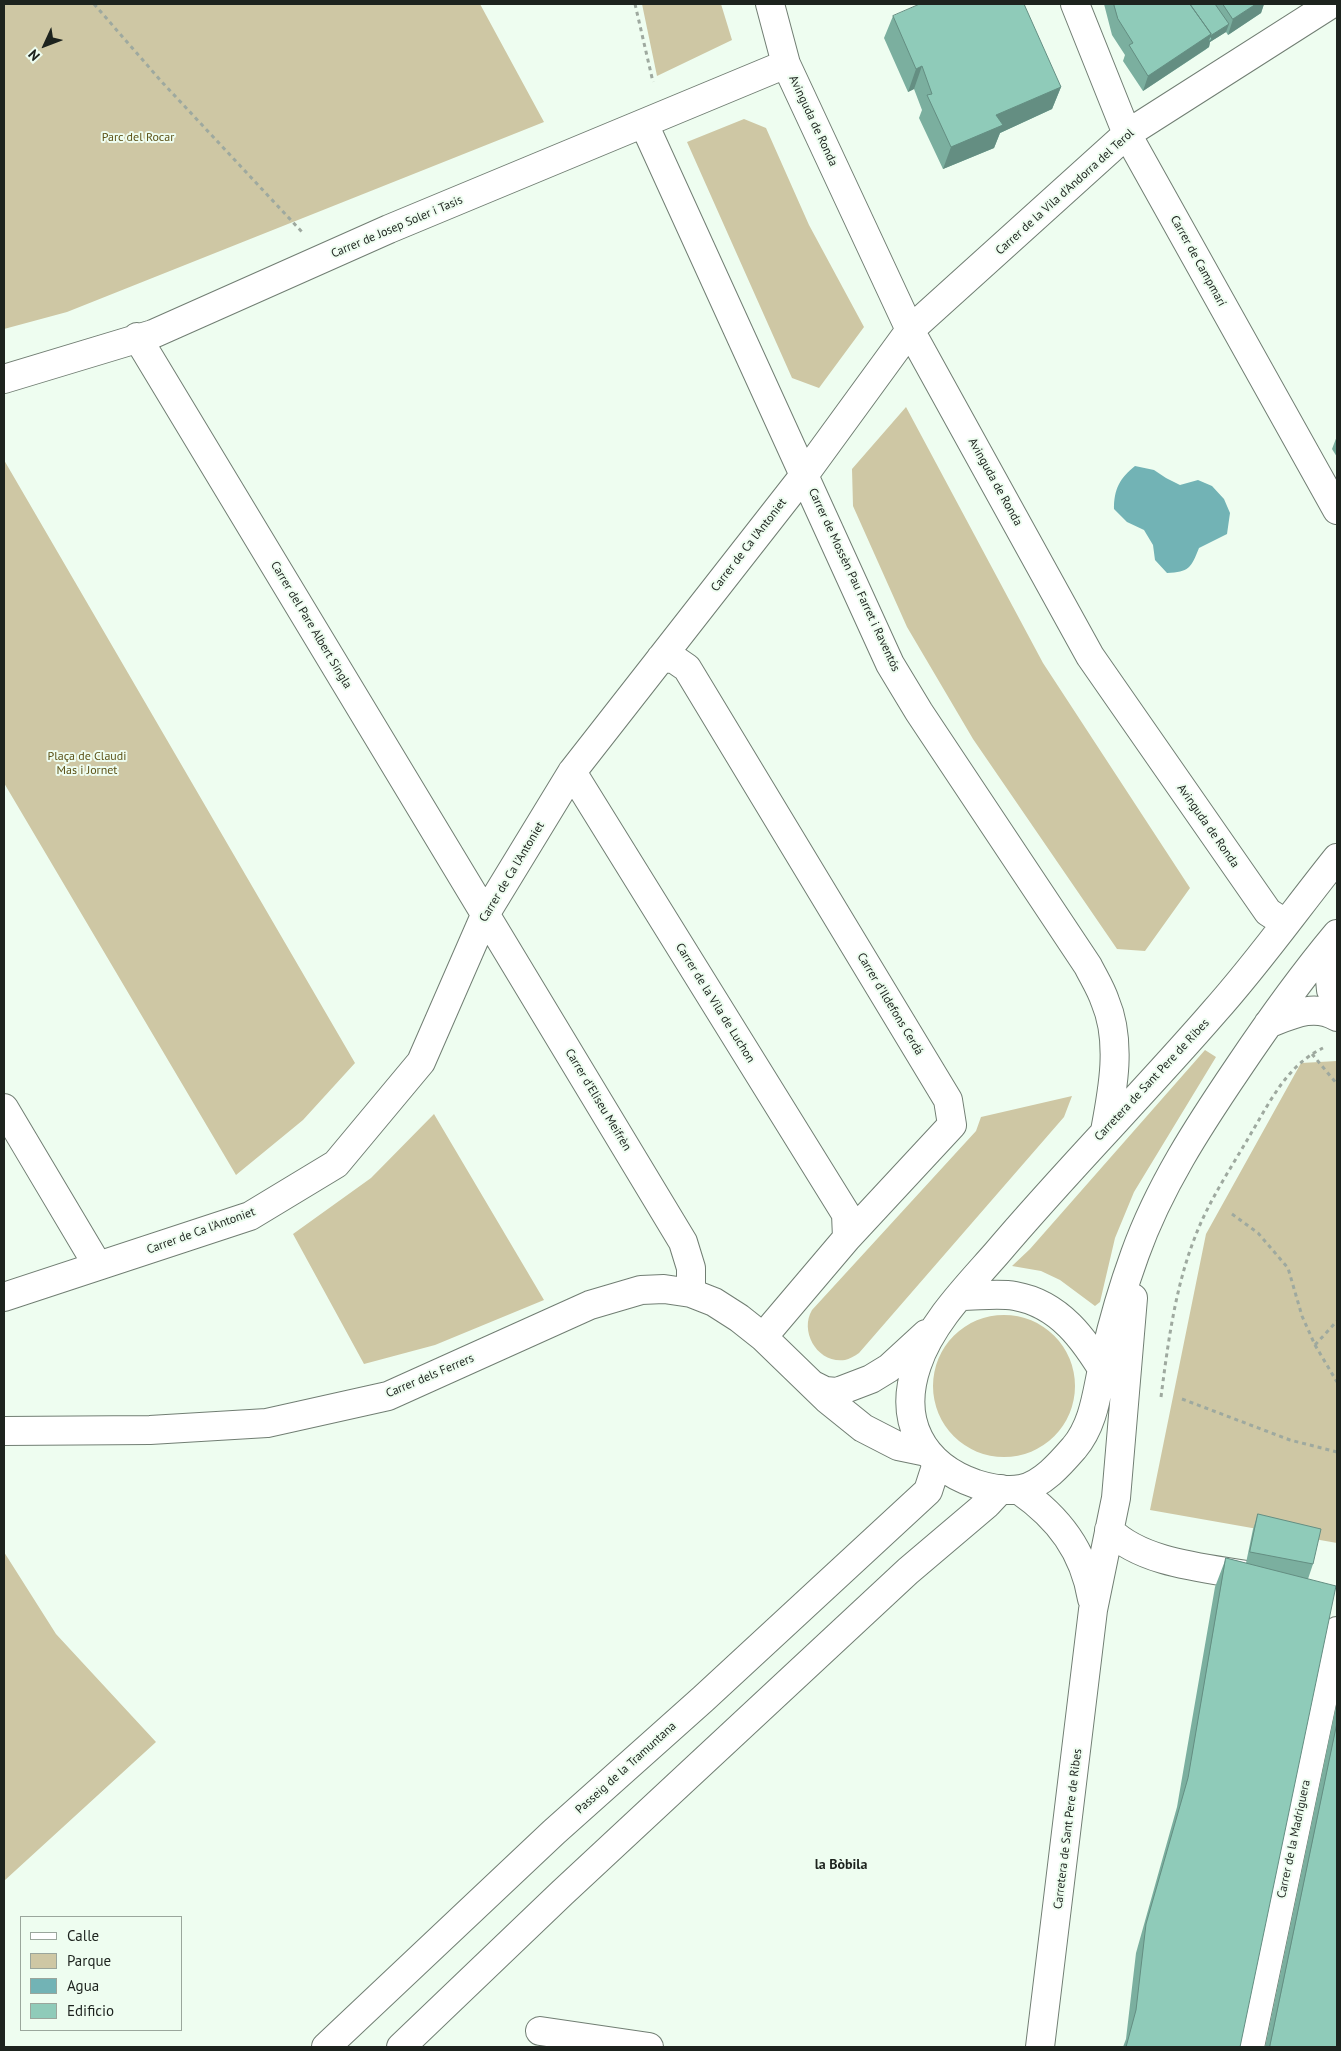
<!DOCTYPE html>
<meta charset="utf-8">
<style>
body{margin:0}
#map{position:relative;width:1341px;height:2051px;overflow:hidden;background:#eefdf0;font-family:"PT Sans",sans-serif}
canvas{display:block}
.frame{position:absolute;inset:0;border:5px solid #1d231e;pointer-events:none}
.legend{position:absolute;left:20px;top:1916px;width:162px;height:115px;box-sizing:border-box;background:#eefdf0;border:1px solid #9aa69c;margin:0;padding:6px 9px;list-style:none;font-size:15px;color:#1d231e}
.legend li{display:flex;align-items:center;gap:10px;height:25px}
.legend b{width:25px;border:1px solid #9aa69c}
.north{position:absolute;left:20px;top:20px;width:50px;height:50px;-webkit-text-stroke:4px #eefdf0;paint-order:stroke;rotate:227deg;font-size:14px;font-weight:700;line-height:20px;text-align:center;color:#1d231e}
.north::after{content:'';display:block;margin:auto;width:18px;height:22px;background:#1d231e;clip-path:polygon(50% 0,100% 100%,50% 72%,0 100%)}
</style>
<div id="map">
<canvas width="1341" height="2051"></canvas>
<div class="frame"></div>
<ul class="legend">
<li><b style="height:6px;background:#fff"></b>Calle</li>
<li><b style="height:14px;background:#cec7a4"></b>Parque</li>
<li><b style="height:14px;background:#72b3b5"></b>Agua</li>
<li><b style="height:14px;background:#8fcbb9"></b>Edificio</li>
</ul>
<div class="north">N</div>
</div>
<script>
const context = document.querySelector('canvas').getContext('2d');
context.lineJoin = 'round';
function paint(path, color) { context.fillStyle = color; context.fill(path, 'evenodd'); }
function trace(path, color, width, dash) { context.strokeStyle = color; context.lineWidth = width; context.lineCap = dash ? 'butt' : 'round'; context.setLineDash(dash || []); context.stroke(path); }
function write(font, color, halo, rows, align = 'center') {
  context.font = font + ' "PT Sans",sans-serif'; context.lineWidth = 4; context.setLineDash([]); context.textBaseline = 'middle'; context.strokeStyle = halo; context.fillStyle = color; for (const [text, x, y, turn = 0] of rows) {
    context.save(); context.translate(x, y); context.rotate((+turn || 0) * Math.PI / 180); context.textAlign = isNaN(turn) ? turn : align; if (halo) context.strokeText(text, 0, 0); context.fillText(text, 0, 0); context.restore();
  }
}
paint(new Path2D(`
 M 4,4 L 480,4 L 544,122 L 67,312 L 4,329 Z
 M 642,4 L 721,4 L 732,40 L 657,76 Z
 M 744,119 L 766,128 L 809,225 L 864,327 L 819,388 L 792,378 L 687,142 Z
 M 906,407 L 1043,663 L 1190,888 L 1145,951 L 1117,949 L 973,739 L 907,627 L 853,506 L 852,469 Z
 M 4,460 L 355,1063 L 303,1120 L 236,1175 L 4,783 Z
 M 1205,1050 L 1216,1057 L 1134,1192 L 1115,1238 L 1100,1302 L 1095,1306 L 1060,1280 L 1041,1271 L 1012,1266 L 1030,1249 Z
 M 1337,1061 L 1337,1543 L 1150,1510 L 1206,1234 L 1301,1063 Z
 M 1072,1096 L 1064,1117 L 859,1353 C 855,1356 849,1359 845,1360 C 818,1364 799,1332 812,1310 L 976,1131 L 981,1117 Z
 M 434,1114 L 544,1300 L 435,1345 L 364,1364 L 293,1234 L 371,1178 Z
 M933 1386a71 71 0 1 1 142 0a71 71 0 1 1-142 0Z
 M 4,1552 L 56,1634 L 156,1742 L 4,1881 Z`), '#cec7a4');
paint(new Path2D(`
 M 1135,466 L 1154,470 L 1166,478 L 1180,485 L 1198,480 L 1212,486 L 1224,499 L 1230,513 L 1227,534 L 1199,548 C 1191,568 1189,572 1167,573 L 1155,560 L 1153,545 L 1144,530 L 1127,522 L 1114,509 C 1114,489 1120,478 1135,466 Z`), '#72b3b5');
const minor = new Path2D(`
 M 770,4 L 786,64 L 910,330 L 1090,656 L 1268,912 L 1285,923
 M 1075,4 L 1127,134 L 1337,510
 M 644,124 L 890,664 L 919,712 L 1088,966 C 1094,978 1101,989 1105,1001 C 1122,1041 1113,1089 1105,1131
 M 137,337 L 683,1242 L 691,1268 L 691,1293
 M 4,379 L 153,334 L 389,229 L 786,64
 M 661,658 L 674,659 L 687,668 L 948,1100 L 952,1125 L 847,1238 L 763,1337
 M 572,772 L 846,1214 L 847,1238
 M 1337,858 C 1296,909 1258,963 1214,1012 C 1143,1094 1066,1171 996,1254 C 967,1287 931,1323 917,1365 C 898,1420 921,1465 976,1484 C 989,1488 1007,1492 1021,1489 C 1042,1485 1061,1463 1074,1448 C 1096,1422 1097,1387 1105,1356 C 1113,1321 1123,1287 1135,1254 C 1159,1187 1198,1127 1238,1068 C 1269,1022 1301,977 1337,934
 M 1327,947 L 1331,990 L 1337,1003
 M 1268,1024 C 1291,1015 1314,1003 1337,1017
 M 4,1108 L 98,1266
 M 961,1296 C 979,1296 998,1293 1015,1296 C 1060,1304 1085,1340 1107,1377
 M 4,1297 L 250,1216 L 336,1164 L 421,1062 L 486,913 L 572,772 L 805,474 L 910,330 L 1127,134 L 1331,4
 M 813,1385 L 825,1391 L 837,1392 L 871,1379 L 889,1368 L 926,1334
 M 4,1431 L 150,1430 L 267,1423 L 388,1396 L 590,1305 L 641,1290 L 664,1289 L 691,1293 L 714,1302 L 739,1318 L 763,1337 L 827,1399 L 863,1428 L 898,1446 L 927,1452
 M 1019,1490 C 1059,1518 1084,1551 1092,1599
 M 1109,1530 C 1144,1565 1210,1568 1257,1577
 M 540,2031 L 649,2047
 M 326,2047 L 554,1832 L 703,1699 L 928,1491 L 937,1463
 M 401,2047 L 562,1893 L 908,1571 L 987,1504 L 1001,1489
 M 1040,2047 L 1093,1610 L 1116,1498 L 1133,1298
 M 1250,2047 L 1337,1631`);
trace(minor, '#717e73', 30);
trace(new Path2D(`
 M 94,4 L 161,81 L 302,232
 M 635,4 L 653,82
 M 1312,1054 L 1337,1084
 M 1232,1214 L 1258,1233 L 1288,1268 L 1302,1316 L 1315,1345 L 1337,1382
 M 1315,1345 L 1337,1321
 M 1161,1397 C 1168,1343 1175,1288 1195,1237 C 1209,1200 1233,1165 1253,1130 C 1272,1098 1288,1065 1323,1048
 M 1182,1399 L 1290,1440 L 1337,1452`), '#9ea99f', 3, [4, 4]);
trace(minor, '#fff', 28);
paint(new Path2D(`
 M 1104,4 L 1264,4 L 1261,13 L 1228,35 L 1226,32 L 1210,42 L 1209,47 L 1205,50 L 1143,91 L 1123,61 L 1125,55 L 1112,35 Z
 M 893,16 L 1061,87 L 1052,109 L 1000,133 L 994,148 L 943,169 L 919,118 L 922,110 L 914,89 L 908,92 L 884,38 Z
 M 1337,436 L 1337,457 L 1332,449 Z
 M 1258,1514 L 1313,1564 L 1308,1579 L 1240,2047 L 1123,2047 L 1126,2039 L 1136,1953 L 1177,1807 L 1215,1587 L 1226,1558 L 1246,1563 L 1253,1529 Z
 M 1337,1701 L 1337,2047 L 1265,2047 Z`), '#7baf9f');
paint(new Path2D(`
 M 1256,4 L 1264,4 L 1261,13 L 1228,35 L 1233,19 Z
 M 1229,24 L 1226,32 L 1210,42 L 1209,47 L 1143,91 L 1148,76 L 1211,34 L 1210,36 Z
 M 922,66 L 914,89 L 908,92 L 916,69 Z
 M 1061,87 L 1052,109 L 1000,133 L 994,148 L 943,169 L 951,147 L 996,115 Z`), '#648e82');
const building = new Path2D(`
 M 920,4 L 1024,4 L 1061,87 L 996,115 L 1003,125 L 951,147 L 927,95 L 932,94 L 922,66 L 916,69 L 893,16 Z
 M 1114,4 L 1190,4 L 1211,34 L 1148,76 L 1129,45 L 1133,43 L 1118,19 Z
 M 1190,4 L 1215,4 L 1229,24 L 1210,36 L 1212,39 L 1208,42 L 1211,34 Z
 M 1223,4 L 1256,4 L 1233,19 Z
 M 1258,1514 L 1321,1529 L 1313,1564 L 1250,1552 Z
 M 1226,1558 L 1336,1586 L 1240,2047 L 1126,2047 L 1136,2010 L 1146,1924 L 1188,1778 Z
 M 1337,1723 L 1337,2047 L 1270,2047 Z`);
paint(building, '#8fcbb9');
trace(building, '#648e82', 1);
write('12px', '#1d231e', '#eefdf0', [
 ["Avinguda de Ronda",813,121,65],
 ["Carrer de la Vila d'Andorra del Terol",1065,192,-42],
 ["Carrer de Josep Soler i Tasis",397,227,-23],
 ["Carrer de Campmarí",1198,261,61],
 ["Avinguda de Ronda",995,482,61],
 ["Carrer de Ca l'Antoniet",749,545,-52],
 ["Carrer de Mossèn Pau Farret i Raventós",854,580,65],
 ["Carrer del Pare Albert Singla",311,625,59],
 ["Avinguda de Ronda",1208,826,55],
 ["Carrer de Ca l'Antoniet",512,872,-59],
 ["Carrer de la Vila de Luchon",715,1003,58],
 ["Carrer d'Ildefons Cerdá",890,1004,59],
 ["Carretera de Sant Pere de Ribes",1152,1080,-47],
 ["Carrer d'Eliseu Meifrèn",598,1100,59],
 ["Carrer de Ca l'Antoniet",201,1231,-20],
 ["Carrer dels Ferrers",430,1376,-23],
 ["Passeig de la Tramuntana",626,1768,-42],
 ["Carretera de Sant Pere de Ribes",1068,1829,-83],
 ["Carrer de la Madriguera",1294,1839,-78]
]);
write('12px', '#5c5217', '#eefdf0', [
 ["Parc del Rocar",138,138],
 ["Plaça de Claudi",87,757],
 ["Mas i Jornet",87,771]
]);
write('bold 14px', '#1d231e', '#eefdf0', [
 ["la Bòbila",841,1865]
]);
</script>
